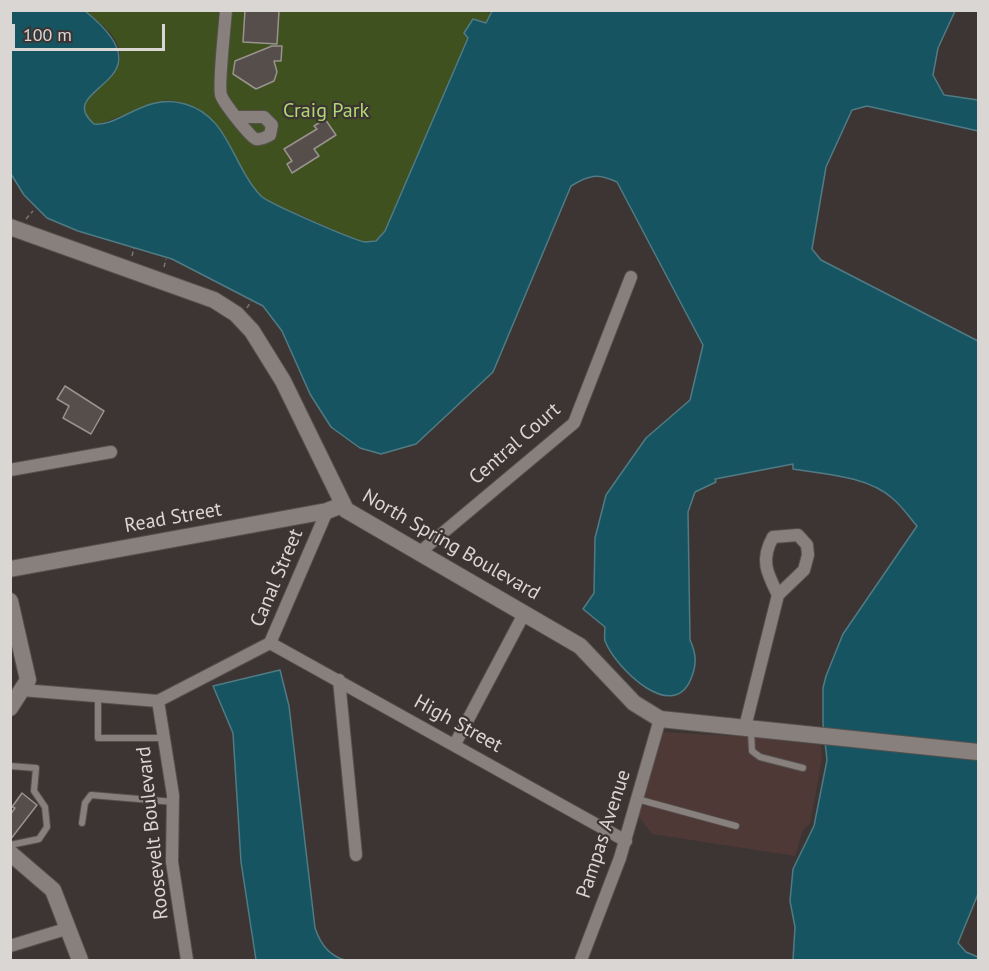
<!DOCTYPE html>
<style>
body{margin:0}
#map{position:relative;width:989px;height:971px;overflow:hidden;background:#3c3533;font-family:"PT Sans",sans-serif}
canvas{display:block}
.frame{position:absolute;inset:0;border:12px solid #dad6d4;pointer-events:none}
.scale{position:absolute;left:12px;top:24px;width:153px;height:27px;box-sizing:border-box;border:3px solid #dad6d4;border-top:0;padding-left:8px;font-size:18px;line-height:21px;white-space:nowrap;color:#dad6d4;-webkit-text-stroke:4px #3c3533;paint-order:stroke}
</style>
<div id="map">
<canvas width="989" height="971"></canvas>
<div class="frame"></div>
<div class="scale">100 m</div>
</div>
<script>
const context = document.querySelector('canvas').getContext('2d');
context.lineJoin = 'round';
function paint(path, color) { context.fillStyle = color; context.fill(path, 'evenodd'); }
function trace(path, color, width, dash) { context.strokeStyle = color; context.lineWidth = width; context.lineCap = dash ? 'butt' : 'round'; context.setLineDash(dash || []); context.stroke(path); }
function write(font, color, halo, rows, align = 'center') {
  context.font = font + ' "PT Sans",sans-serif'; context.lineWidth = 4.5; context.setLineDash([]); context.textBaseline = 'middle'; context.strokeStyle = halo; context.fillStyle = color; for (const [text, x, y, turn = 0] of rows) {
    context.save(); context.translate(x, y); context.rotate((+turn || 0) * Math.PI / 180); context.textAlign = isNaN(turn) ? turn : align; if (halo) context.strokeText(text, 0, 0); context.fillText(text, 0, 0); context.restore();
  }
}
paint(new Path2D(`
 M 661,732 L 753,737 L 821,745 L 822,759 L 810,823 L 803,830 L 795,856 L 652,834 L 638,816 Z`), '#4e3937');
paint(new Path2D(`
 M 479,10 L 491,13 L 486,23 L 468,38 L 385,231 C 379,242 370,243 358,241 C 334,230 310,219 286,209 C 279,205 267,202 261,197 C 222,161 235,107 166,100 L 96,125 C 55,106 125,81 120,53 C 117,34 99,22 85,11 Z`), '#3e511e');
const water = new Path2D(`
 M 10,11 L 85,11 C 176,84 50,86 94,124 C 120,127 145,92 185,104 C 229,116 232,166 261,196 C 268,203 353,240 365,242 L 376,241 L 385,231 L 468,38 L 464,33 L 473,19 L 486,23 L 492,11 L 955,11 L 938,48 L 933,75 L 944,95 L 978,100 L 978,131 L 867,106 L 852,110 L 826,167 L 812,249 L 821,260 L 978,341 L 978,894 L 958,943 L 966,952 L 978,957 L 978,960 L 793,960 L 795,927 L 790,901 L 793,869 L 814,826 L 827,760 L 823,723 L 823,688 L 826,676 L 843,634 L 917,526 C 909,517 902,506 892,498 C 867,476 824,474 793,469 L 793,464 L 715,479 L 716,482 L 695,492 L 688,512 L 690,640 C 696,653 697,663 692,676 C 675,726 616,669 605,641 C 604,637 605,631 605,627 L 583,609 L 594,593 L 595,538 L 606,495 L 646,438 L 690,400 L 703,345 L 617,182 C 597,173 589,175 571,186 L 493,372 L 416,444 L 381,454 L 360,448 L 331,427 L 310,394 L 282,331 L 263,306 L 172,259 L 78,231 L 47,218 L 24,195 L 11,174 Z
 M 280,670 L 289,706 L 315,928 C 320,943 329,956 345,960 L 256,960 L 241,862 L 233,733 L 213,686 Z`);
paint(water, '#165461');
trace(water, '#517b84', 1.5);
const building = new Path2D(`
 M 245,10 L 279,11 L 277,44 L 243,42 Z
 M 272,46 L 282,46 L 281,61 L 274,61 L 277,72 L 274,81 L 256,89 L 233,74 L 235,61 Z
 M 325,119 L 336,135 L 314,149 L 319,156 L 292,173 L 287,164 L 292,161 L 284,149 L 317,129 L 314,126 Z
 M 65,386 L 104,411 L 91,434 L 63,418 L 69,406 L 57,399 Z
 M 22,793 L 37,805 L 10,840 L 10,815 L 15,808 L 12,807 Z`);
paint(building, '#554e4b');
trace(building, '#9a928e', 1.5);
const lane = new Path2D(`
 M 98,697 L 98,738 L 164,738
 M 751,731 L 752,751 L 760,757 L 803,768
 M 10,766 L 36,768 L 34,791 L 45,807 L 47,827 L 39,839 L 10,845
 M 637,799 L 736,826
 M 82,823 L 85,803 L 91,795 L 174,802`);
const street = new Path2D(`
 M 226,10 C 225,25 218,86 221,95 C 223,102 250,137 256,139 C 261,140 266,137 270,135 L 272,125 L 264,117 L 237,117
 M 10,470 L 111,452
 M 420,552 L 574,423 L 631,277
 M 270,643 L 626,841
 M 339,680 L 356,855
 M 22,690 L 158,701
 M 158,701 L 270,643 L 327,511
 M 158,701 L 173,795 L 172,862 L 187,960
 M 745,727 L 778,595 L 804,570 L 808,555 L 807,545 L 798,535 L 773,537 C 760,560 767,573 778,595
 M 455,744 L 525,612
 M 10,946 L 69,928
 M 581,960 L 620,858 L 660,719`);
const secondary = new Path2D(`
 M 10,227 L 214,300 L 236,314 L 252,331 L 283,381 L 346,510 L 580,646 L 634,703 L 660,719 L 978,752
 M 10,569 L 327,511 L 342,505
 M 10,601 L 28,680 L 10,708
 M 10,853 L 53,890 L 80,960`);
trace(lane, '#56514e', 8);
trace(street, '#56514e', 14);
trace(secondary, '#56514e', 18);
trace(new Path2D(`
 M 26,219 L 33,211
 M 132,256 L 134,248
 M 164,267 L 166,259
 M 247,308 L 251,301`), '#7c7674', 1.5, [4.5, 3]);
trace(lane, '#88807d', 6);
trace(street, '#88807d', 12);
trace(secondary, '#88807d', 16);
write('20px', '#b2d973', '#3c3533', [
 ["Craig Park",326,111]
]);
write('20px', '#dad6d4', '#3c3533', [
 ["Central Court",515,444,-41],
 ["Read Street",173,518,-10],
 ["North Spring Boulevard",451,545,30],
 ["Canal Street",277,578,-67],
 ["High Street",458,724,29],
 ["Roosevelt Boulevard",153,833,-96],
 ["Pampas Avenue",604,834,-72]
]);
</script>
